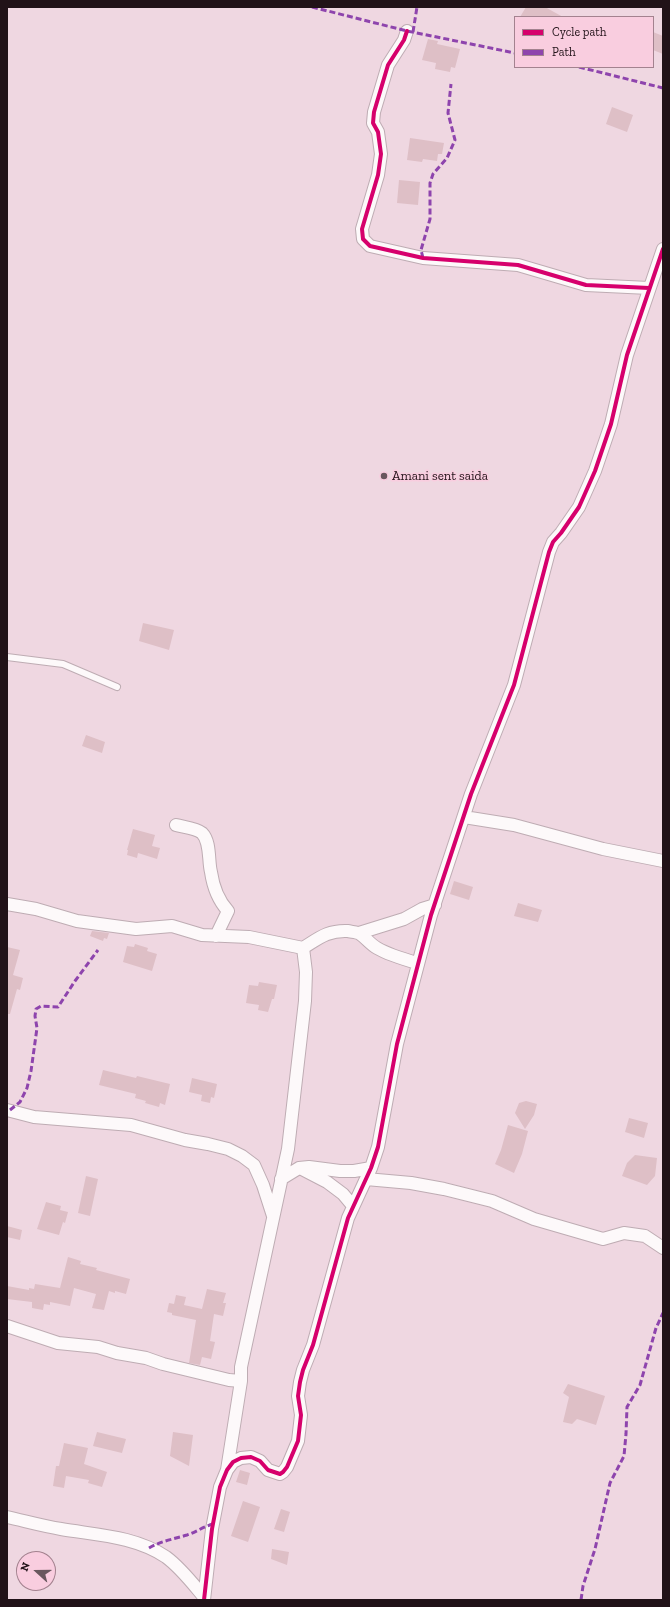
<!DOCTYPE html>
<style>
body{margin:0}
#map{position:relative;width:670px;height:1607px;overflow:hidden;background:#efd7e1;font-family:"Zilla Slab",serif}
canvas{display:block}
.frame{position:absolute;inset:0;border:8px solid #211218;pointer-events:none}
.legend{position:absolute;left:514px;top:16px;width:140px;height:52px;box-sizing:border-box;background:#f9cddf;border:1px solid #a3828f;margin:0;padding:5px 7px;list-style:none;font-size:12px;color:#211218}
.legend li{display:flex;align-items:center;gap:8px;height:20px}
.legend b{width:20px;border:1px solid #a3828f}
.north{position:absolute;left:16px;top:1551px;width:40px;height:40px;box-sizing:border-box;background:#f9cddf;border:1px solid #a3828f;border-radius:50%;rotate:291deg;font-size:11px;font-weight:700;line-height:16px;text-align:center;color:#211218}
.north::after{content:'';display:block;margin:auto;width:14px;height:18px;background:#69575e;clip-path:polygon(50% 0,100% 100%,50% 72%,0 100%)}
</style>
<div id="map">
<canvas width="670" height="1607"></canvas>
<div class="frame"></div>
<ul class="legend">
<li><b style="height:5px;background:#d6006c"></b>Cycle path</li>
<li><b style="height:5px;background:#8e44ad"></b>Path</li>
</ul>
<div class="north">N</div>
</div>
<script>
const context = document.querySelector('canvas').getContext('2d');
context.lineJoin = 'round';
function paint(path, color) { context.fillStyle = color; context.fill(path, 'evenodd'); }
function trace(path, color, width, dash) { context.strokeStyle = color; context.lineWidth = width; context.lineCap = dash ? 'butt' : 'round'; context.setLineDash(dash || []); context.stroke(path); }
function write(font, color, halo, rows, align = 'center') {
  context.font = font + ' "Zilla Slab",serif'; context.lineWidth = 3; context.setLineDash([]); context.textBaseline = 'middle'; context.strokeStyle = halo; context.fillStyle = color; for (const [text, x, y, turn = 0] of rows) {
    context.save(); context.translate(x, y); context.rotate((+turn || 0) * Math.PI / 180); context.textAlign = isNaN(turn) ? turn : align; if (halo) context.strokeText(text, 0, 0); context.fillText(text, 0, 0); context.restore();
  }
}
paint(new Path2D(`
 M 526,7 L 545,7 L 563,17 L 520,17 Z
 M 653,32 L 663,36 L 663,54 L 653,50 Z
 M 428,39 L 438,41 L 437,44 L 460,49 L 455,68 L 451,67 L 450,72 L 435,69 L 436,63 L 422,60 Z
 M 612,107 L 633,115 L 627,132 L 606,124 Z
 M 410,138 L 444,143 L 442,154 L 438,154 L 437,161 L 423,159 L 422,162 L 407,160 Z
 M 399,180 L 420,182 L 418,205 L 397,203 Z
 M 143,623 L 174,630 L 169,650 L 139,641 Z
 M 86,735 L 105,742 L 102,753 L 82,746 Z
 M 133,829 L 155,835 L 152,846 L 160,848 L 157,859 L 138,853 L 137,858 L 127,855 L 128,850 L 127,850 Z
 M 454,881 L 473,887 L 469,900 L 450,894 Z
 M 518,903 L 542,910 L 538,922 L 514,916 Z
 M 92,931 L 109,933 L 107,939 L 104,938 L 103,941 L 90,936 Z
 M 135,944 L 148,948 L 147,951 L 157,954 L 152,971 L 123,962 L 127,946 L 134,947 Z
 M 7,947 L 20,950 L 13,975 L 23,978 L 20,990 L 17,989 L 10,1014 L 7,1014 Z
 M 259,982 L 277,985 L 274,999 L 272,999 L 268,1012 L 258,1010 L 259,1005 L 246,1003 L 249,985 L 258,986 Z
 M 103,1070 L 136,1078 L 137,1076 L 170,1084 L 165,1105 L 160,1103 L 159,1107 L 145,1103 L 146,1101 L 135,1098 L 136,1094 L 99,1085 Z
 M 192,1078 L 217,1084 L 214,1098 L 211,1097 L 210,1103 L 201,1101 L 202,1095 L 189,1092 Z
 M 526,1101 L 537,1104 L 534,1115 L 525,1129 L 515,1113 L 519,1103 Z
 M 629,1118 L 648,1123 L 644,1138 L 625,1132 Z
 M 508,1125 L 528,1131 L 522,1154 L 514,1173 L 495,1164 L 501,1150 Z
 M 635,1155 L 657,1158 L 655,1176 L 647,1185 L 622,1176 L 627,1163 Z
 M 86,1176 L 98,1179 L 90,1216 L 78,1213 Z
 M 46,1202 L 61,1206 L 60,1210 L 68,1212 L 65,1223 L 63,1222 L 59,1235 L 37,1229 Z
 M 7,1226 L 22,1230 L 20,1240 L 7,1237 Z
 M 68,1257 L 81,1261 L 80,1264 L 97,1268 L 96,1270 L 130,1279 L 126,1294 L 115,1291 L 115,1293 L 109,1291 L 104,1310 L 92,1308 L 96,1294 L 74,1288 L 70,1306 L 50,1302 L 50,1305 L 44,1304 L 43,1310 L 32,1308 L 32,1302 L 7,1299 L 7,1286 L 29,1290 L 29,1288 L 34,1289 L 35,1284 L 60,1288 Z
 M 207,1289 L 226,1293 L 223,1303 L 226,1303 L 223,1316 L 214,1314 L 210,1341 L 215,1342 L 211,1359 L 202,1357 L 200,1365 L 189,1363 L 196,1320 L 172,1315 L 172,1313 L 167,1312 L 169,1303 L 174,1304 L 176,1295 L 186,1297 L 184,1305 L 202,1309 Z
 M 568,1384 L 605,1396 L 596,1425 L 577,1419 L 572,1424 L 563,1422 L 569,1397 L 563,1393 Z
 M 97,1432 L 126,1439 L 122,1453 L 93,1446 Z
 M 173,1432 L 193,1435 L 189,1466 L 170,1456 Z
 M 64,1443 L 88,1448 L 84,1464 L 107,1472 L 102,1487 L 88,1483 L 89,1480 L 66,1476 L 64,1488 L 53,1486 L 56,1466 L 59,1466 Z
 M 240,1470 L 250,1473 L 247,1485 L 236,1482 Z
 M 243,1501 L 260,1507 L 248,1542 L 231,1536 Z
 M 281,1509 L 290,1512 L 284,1532 L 274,1529 Z
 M 272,1549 L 289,1552 L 287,1565 L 271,1559 Z`), '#debfc6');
const lane = new Path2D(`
 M 7,657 L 63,664 L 117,687`);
const street = new Path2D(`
 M 407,31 L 404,40 L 388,65 L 374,112 L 373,123 L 378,132 L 381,154 L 378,175 L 362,229 L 363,239 L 370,246 L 423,258 L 518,265 L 586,285 L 649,288
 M 464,817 L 514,825 L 603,849 L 663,861
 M 176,825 C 183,827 196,828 202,833 C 211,842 208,861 211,872 C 213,886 218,900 228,911 L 216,936
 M 7,904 L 36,909 L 77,921 L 136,929 L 172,926 L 202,935 L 249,937 L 303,948
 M 359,933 L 404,919 L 422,909 L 435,905
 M 7,1110 L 34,1117 L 131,1125 L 185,1140 L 208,1144 L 228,1149 L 242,1156 L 254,1165 L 263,1185 L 273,1216
 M 300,1168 L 327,1182 L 343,1194 L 353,1206
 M 281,1179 L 299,1168 L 309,1167 L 340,1171 L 354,1171 L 371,1168
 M 366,1179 L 411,1183 L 444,1189 L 492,1201 L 534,1219 L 603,1239 L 624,1233 L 645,1236 L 663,1248
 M 7,1326 L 58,1343 L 98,1347 L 117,1353 L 146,1358 L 163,1364 L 229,1380 L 241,1381
 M 227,1470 L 241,1381 L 241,1367 L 288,1149 L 305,1001 L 306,972 L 303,948 C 319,938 328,930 348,931 C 351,932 357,932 360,934 C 366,938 370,944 377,948 C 389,955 403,959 417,963
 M 7,1517 C 25,1521 43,1526 61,1529 C 96,1535 135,1536 166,1557 C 181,1568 193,1584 204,1597
 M 204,1600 L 212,1529 L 220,1487 L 227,1470 L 233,1462 L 241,1458 L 251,1457 L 260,1461 L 268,1470 L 280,1474 L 283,1472 L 287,1467 L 298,1441 L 301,1415 L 298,1396 L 300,1382 L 303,1370 L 313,1345 L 348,1218 L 371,1168 L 378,1147 L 397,1044 L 431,915 L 471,794 L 514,685 L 549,552 L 553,542 L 561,533 L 579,507 L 595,471 L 611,424 L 627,355 L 663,249`);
trace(lane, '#beacb3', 8);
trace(street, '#beacb3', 14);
trace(lane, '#fdf9fa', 6);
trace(street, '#fdf9fa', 12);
trace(new Path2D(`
 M 312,7 L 407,31 L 515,53
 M 413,32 L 417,7
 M 579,67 L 663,88
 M 423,258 L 421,250 L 430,219 L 430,183 L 433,174 L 447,158 L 455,140 L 448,113 L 451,84
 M 10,1110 L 20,1102 L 27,1088 L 31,1071 L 37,1028 L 35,1016 L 36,1009 L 41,1006 L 58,1007 L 75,981 L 98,950
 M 149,1548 C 161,1541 174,1539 187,1535 C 196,1532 203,1527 213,1524
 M 581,1600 L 583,1586 L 595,1549 L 610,1483 L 624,1456 L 626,1434 L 627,1407 L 640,1385 L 656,1328 L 663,1313`), '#8e44ad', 3, [6, 3]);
trace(new Path2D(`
 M 407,31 L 404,40 L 388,65 L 374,112 L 373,123 L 378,132 L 381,154 L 378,175 L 362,229 L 363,239 L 370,246 L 423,258 L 518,265 L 586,285 L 649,288
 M 204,1600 L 212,1529 L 220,1487 L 227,1470 L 233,1462 L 241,1458 L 251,1457 L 260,1461 L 268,1470 L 280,1474 L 283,1472 L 287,1467 L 298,1441 L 301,1415 L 298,1396 L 300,1382 L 303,1370 L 313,1345 L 348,1218 L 371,1168 L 378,1147 L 397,1044 L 431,915 L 471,794 L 514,685 L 549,552 L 553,542 L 561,533 L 579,507 L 595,471 L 611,424 L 627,355 L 663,249`), '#d6006c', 4);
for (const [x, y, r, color] of [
 [384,476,4,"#69575e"]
]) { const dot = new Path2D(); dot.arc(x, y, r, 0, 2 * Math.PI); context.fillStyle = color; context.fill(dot); trace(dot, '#f9cddf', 1.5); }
write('13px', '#211218', '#f9cddf', [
 ["Amani sent saida",392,476]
], 'left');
</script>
